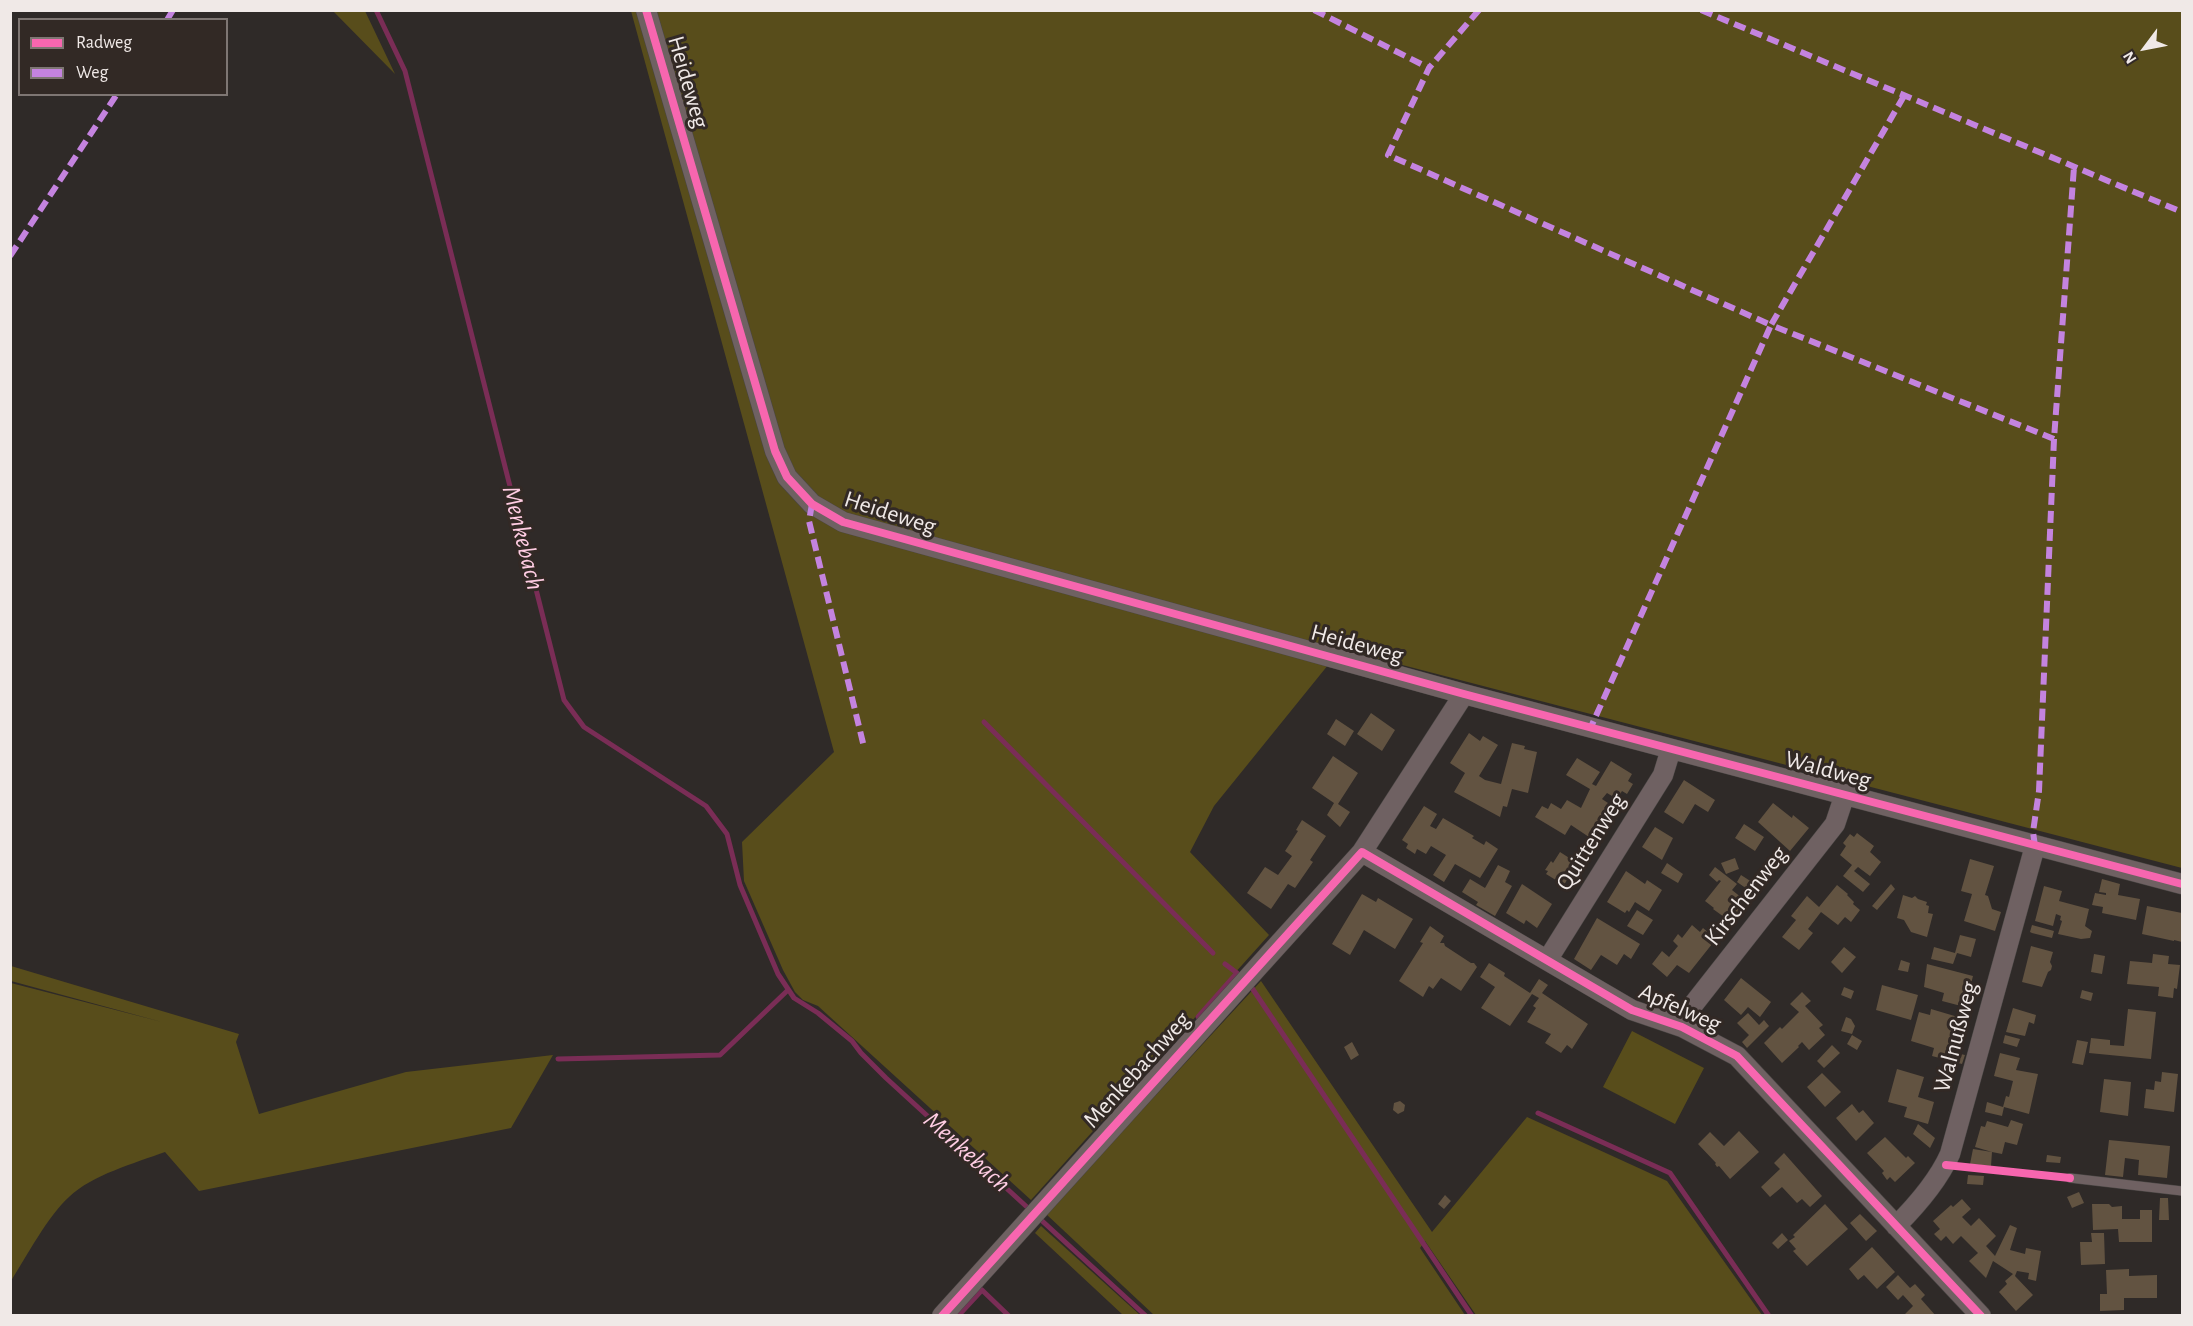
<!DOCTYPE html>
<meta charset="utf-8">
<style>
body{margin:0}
#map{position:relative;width:2193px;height:1326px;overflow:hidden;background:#2f2a28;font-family:"Alegreya Sans",sans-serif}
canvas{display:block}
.frame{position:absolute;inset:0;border:12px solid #f0e9e7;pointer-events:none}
.legend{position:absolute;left:18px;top:18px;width:210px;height:78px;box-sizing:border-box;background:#322925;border:2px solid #7e7673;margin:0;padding:8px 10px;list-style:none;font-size:18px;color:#f0e9e7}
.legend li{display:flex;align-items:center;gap:12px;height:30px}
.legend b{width:30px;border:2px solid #7e7673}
.north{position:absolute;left:2115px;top:18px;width:60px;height:60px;-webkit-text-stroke:4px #322925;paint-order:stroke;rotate:238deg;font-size:16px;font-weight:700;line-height:24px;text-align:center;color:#f0e9e7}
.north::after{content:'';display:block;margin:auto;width:21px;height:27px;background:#f0e9e7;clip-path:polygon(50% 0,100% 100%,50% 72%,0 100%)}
</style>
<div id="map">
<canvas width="2193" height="1326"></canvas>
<div class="frame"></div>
<ul class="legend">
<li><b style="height:8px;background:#f766af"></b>Radweg</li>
<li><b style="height:8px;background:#c483df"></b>Weg</li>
</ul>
<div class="north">N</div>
</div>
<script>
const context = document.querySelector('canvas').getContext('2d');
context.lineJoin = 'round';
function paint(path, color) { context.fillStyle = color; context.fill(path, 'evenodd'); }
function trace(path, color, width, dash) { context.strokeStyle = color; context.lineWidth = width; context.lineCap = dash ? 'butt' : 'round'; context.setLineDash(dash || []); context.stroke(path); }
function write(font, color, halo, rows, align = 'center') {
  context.font = font + ' "Alegreya Sans",sans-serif'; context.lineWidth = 6; context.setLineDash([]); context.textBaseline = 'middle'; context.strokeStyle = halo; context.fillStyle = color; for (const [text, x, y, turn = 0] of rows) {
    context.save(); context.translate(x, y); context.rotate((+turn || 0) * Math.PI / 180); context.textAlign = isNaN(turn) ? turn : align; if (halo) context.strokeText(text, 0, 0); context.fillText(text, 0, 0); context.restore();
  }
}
paint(new Path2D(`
 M 333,11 L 365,11 L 395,74 Z
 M 631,11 L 2182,11 L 2182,868 L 1341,649 L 1214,806 L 1190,852 L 1269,935 L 1031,1200 L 818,1006 L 803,1000 L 795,992 L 783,970 L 744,881 L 742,842 L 834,752 Z
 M 11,966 L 239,1034 L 236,1042 L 259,1114 L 406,1072 L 553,1055 L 511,1128 L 199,1191 L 165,1152 C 135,1163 92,1175 69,1197 C 48,1216 26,1257 11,1281 L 11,983 L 162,1022 L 11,981 Z
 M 1261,981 L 1432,1232 L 1527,1117 L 1667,1181 L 1762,1315 L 1476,1315 L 1425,1241 L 1420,1248 L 1465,1315 L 1154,1315 L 1046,1214 Z
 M 1632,1031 L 1704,1068 L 1675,1124 L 1603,1087 Z
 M 1041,1226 L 1140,1315 L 1123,1315 L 1035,1233 Z`), '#584d1b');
trace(new Path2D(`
 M 376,10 L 405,71 L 564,700 L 584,727 L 706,806 L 727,834 L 740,885 L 778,974 L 794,998 L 818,1013 L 852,1041 L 861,1053 L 886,1078 L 1146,1316
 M 984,722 L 1213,953
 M 1225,964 L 1237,973
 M 1252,988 L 1472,1316
 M 1198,1017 L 1236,974
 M 558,1059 L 720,1055 L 788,990
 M 1538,1113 L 1670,1173 L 1769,1316
 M 958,1316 L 982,1290 L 1009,1316`), '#7a2d56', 5);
paint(new Path2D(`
 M 1371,713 L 1395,730 L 1382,751 L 1357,734 Z
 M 1336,719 L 1354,731 L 1345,746 L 1327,734 Z
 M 1469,733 L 1480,741 L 1483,736 L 1498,745 L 1479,776 L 1485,780 L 1501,784 L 1512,743 L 1525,746 L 1524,749 L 1537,752 L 1528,793 L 1512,789 L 1507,807 L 1503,806 L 1500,817 L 1454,792 L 1465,773 L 1450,763 Z
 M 1333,756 L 1358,773 L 1338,804 L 1350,812 L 1340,827 L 1327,815 L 1334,803 L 1312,788 Z
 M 1577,758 L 1600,772 L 1592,784 L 1596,786 L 1611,761 L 1632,774 L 1628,781 L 1633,784 L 1627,794 L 1622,791 L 1617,799 L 1607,793 L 1602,799 L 1608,803 L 1604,808 L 1609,811 L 1592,839 L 1571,825 L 1565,835 L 1535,817 L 1542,806 L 1548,809 L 1551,803 L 1561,809 L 1567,800 L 1581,808 L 1590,789 L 1566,775 Z
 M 1684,780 L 1715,800 L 1708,812 L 1695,804 L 1683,824 L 1664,812 Z
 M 1773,803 L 1792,818 L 1793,815 L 1809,828 L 1790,851 L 1758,822 Z
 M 1424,806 L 1437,814 L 1430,826 L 1436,829 L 1443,818 L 1474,836 L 1472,838 L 1484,845 L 1486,841 L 1498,849 L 1480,878 L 1455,864 L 1444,882 L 1433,875 L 1446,855 L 1431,846 L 1426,854 L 1417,849 L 1415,854 L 1406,848 L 1408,844 L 1402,840 Z
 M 1302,820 L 1326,836 L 1310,860 L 1313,862 L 1295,888 L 1288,884 L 1271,909 L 1247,893 L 1265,867 L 1278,875 L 1292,856 L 1285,851 L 1298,831 L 1296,830 Z
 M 1744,824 L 1764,837 L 1755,851 L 1735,838 Z
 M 1655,827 L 1673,838 L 1662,860 L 1642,847 Z
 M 1857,833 L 1874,846 L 1870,852 L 1881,862 L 1870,876 L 1858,867 L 1854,871 L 1870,884 L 1863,892 L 1843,876 L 1852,865 L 1840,855 L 1846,846 L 1843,843 L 1850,834 L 1854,837 Z
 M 1560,852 L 1577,863 L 1564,885 L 1546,874 L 1548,871 L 1545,870 L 1551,861 L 1553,863 Z
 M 1735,858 L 1739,869 L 1726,874 L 1721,863 Z
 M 1970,859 L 1994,866 L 1985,895 L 1988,896 L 1992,909 L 2001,912 L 1995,931 L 1964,921 L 1972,894 L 1961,891 Z
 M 1667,863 L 1683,874 L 1678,883 L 1661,873 Z
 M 1498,865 L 1510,871 L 1505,882 L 1512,886 L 1495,916 L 1476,905 L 1478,902 L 1462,892 L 1470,879 L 1485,888 Z
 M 1715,867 L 1737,884 L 1732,890 L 1747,902 L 1731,922 L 1713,909 L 1714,908 L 1705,901 L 1721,881 L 1719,880 L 1717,882 L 1709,875 Z
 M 1626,871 L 1645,884 L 1647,880 L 1662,890 L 1649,911 L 1635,902 L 1629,912 L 1627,910 L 1625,913 L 1607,902 Z
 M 1741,875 L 1755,884 L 1750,891 L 1737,882 Z
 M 2102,879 L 2120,884 L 2118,895 L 2140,899 L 2136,920 L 2102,913 L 2103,907 L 2092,905 L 2095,893 L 2106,895 L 2106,893 L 2099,892 Z
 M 1522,884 L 1552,904 L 1537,928 L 1526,920 L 1524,924 L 1506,913 Z
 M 1891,884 L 1895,889 L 1877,910 L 1872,906 Z
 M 1837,885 L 1848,894 L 1847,895 L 1854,902 L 1853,904 L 1860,910 L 1851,922 L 1845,917 L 1838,925 L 1821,912 L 1808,929 L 1813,933 L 1799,950 L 1782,937 L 1796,920 L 1791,916 L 1807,896 L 1819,907 Z
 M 2044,886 L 2062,891 L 2059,901 L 2089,909 L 2085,926 L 2092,931 L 2090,938 L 2081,939 L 2058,934 L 2062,921 L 2060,920 L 2061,916 L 2056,914 L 2053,926 L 2035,921 Z
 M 1362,894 L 1376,902 L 1378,898 L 1413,919 L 1395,949 L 1364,930 L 1350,955 L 1332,944 Z
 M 1903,895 L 1912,898 L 1915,896 L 1918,899 L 1927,902 L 1926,905 L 1929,906 L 1928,913 L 1933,914 L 1927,937 L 1911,932 L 1904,920 L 1897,918 Z
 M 2147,906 L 2182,913 L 2182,942 L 2174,940 L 2174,941 L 2142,934 Z
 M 1637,910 L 1653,920 L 1643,935 L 1627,926 Z
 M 1597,918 L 1640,944 L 1631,959 L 1624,954 L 1617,965 L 1601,955 L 1591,970 L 1574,959 Z
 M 1692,925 L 1700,932 L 1703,928 L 1716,939 L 1689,973 L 1677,965 L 1667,977 L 1652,964 L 1662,951 L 1669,957 L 1678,946 L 1673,941 L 1678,934 L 1682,938 Z
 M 2032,925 L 2054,931 L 2052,938 L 2032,933 L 2030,932 Z
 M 1430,926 L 1444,936 L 1440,943 L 1444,943 L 1445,946 L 1471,963 L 1474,963 L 1477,967 L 1461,991 L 1441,978 L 1433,989 L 1429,986 L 1423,997 L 1399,981 L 1423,943 L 1420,942 Z
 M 1960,935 L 1976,939 L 1971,957 L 1957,953 L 1953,964 L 1931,959 L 1934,947 L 1955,953 Z
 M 2031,946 L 2053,952 L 2050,962 L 2052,966 L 2051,970 L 2048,972 L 2042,987 L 2022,982 Z
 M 1844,947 L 1856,957 L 1842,973 L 1831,962 Z
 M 2094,954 L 2105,956 L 2102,974 L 2091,972 Z
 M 2153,954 L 2169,956 L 2168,964 L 2180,965 L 2177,989 L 2174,988 L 2173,998 L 2158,996 L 2159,987 L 2127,984 L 2130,961 L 2152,963 Z
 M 1901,960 L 1910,963 L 1908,972 L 1898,970 Z
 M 1489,963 L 1505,973 L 1504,976 L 1530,993 L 1539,979 L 1548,985 L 1542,993 L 1588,1024 L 1572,1049 L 1567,1045 L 1561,1053 L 1545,1043 L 1551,1034 L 1527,1022 L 1536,1008 L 1533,1006 L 1539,998 L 1532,994 L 1510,1026 L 1481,1008 L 1495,987 L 1480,977 Z
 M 1927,964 L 1973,976 L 1965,1007 L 1942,1001 L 1944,993 L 1924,987 Z
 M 1741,978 L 1771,1002 L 1760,1017 L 1748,1007 L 1741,1015 L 1724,1000 Z
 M 1882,985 L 1918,995 L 1911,1020 L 1876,1010 Z
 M 1844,987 L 1854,991 L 1851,999 L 1841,995 Z
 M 2082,990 L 2093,993 L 2091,1001 L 2080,998 Z
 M 1802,992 L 1811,1001 L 1805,1006 L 1823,1025 L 1819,1028 L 1825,1035 L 1809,1050 L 1802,1042 L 1798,1046 L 1799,1047 L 1782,1063 L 1764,1043 L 1780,1027 L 1782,1029 L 1799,1012 L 1790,1004 Z
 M 2013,1008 L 2036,1015 L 2034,1024 L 2029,1022 L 2025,1036 L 2006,1032 Z
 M 1931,1009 L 1958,1017 L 1948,1051 L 1965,1055 L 1962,1064 L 1932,1056 L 1934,1048 L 1911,1041 L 1919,1012 L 1930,1015 Z
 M 2128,1009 L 2156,1012 L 2151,1059 L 2089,1053 L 2091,1038 L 2110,1040 L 2110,1045 L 2124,1046 Z
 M 1748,1013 L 1759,1025 L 1764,1020 L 1769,1026 L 1747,1048 L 1742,1042 L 1749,1035 L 1737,1023 Z
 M 1846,1017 L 1851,1019 L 1855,1026 L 1852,1034 L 1841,1031 Z
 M 1852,1035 L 1862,1041 L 1857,1050 L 1847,1044 Z
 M 2005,1035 L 2020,1039 L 2017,1047 L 2003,1043 Z
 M 2077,1040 L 2088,1042 L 2083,1065 L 2072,1063 Z
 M 1352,1042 L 1359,1055 L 1351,1060 L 1344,1047 Z
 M 1832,1045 L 1840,1053 L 1824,1068 L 1817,1061 Z
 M 2000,1053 L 2020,1058 L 2016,1070 L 2038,1074 L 2029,1114 L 2004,1107 L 2002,1116 L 1985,1112 L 1987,1102 L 2003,1107 L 2006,1096 L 2009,1097 L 2013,1081 L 1994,1076 Z
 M 1897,1069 L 1924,1077 L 1918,1097 L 1934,1102 L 1928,1124 L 1904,1117 L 1907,1107 L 1888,1102 Z
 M 2162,1072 L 2178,1074 L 2174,1112 L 2144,1108 L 2146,1089 L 2154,1090 L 2155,1081 L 2161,1082 Z
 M 1822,1073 L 1841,1092 L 1825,1107 L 1807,1087 Z
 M 2104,1079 L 2131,1082 L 2128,1116 L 2100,1112 Z
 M 1400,1101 L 1405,1105 L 1404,1111 L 1398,1114 L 1393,1110 L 1394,1103 Z
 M 1852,1104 L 1859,1113 L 1863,1110 L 1874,1123 L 1856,1141 L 1836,1118 Z
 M 2011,1120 L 2023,1124 L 2017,1145 L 2005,1142 L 2002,1154 L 1992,1152 L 1991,1166 L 1970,1164 L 1973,1149 L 1992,1152 L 1975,1147 L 1981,1126 L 1985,1127 L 1987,1121 L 2008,1127 Z
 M 1918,1124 L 1935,1138 L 1930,1148 L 1913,1134 Z
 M 1739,1131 L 1759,1152 L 1730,1179 L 1719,1166 L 1717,1167 L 1715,1164 L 1716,1163 L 1698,1144 L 1710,1132 L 1724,1146 Z
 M 1885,1137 L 1906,1158 L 1908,1156 L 1915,1163 L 1895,1182 L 1890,1177 L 1887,1180 L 1882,1173 L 1884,1171 L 1867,1153 Z
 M 2109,1140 L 2170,1146 L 2167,1178 L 2138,1175 L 2139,1160 L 2125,1158 L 2123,1177 L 2105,1175 Z
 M 1784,1153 L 1822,1196 L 1810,1207 L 1802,1199 L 1797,1203 L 1782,1187 L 1770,1197 L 1761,1187 L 1780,1169 L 1774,1163 Z
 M 2047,1155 L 2061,1157 L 2060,1163 L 2046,1162 Z
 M 1968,1175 L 1984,1176 L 1983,1185 L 1967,1184 Z
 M 2079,1192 L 2084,1203 L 2072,1208 L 2067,1197 Z
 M 1445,1195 L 1451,1201 L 1444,1209 L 1438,1204 Z
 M 2160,1198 L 2168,1198 L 2169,1220 L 2159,1220 Z
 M 1962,1199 L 1971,1209 L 1962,1217 L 1971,1226 L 1979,1218 L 1996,1236 L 1986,1246 L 1995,1256 L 2010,1225 L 2017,1228 L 2010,1250 L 2025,1254 L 2026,1248 L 2041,1251 L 2036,1281 L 2028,1279 L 2029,1273 L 2017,1271 L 2015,1276 L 2033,1295 L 2016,1311 L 1999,1292 L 2007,1284 L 2005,1281 L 2013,1274 L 1993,1261 L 1986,1278 L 1969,1261 L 1978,1253 L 1961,1236 L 1953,1244 L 1946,1236 L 1941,1241 L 1934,1234 L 1940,1229 L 1933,1221 L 1951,1205 L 1953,1207 Z
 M 1825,1204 L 1848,1229 L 1807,1266 L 1793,1251 L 1796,1249 L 1789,1241 L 1795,1237 L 1793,1235 Z
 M 2092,1204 L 2109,1204 L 2112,1207 L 2122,1206 L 2122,1219 L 2140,1219 L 2140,1210 L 2152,1210 L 2152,1242 L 2119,1242 L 2118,1229 L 2093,1230 Z
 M 1860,1214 L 1877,1231 L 1866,1241 L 1850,1223 Z
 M 1782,1233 L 1788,1240 L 1778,1249 L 1772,1243 Z
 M 2091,1233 L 2104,1233 L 2105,1264 L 2081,1265 L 2080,1242 L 2092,1242 Z
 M 1872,1247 L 1895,1272 L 1877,1289 L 1864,1275 L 1858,1280 L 1849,1269 Z
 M 2129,1269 L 2129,1276 L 2157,1275 L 2157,1298 L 2124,1298 L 2124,1310 L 2100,1311 L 2100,1294 L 2107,1294 L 2106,1270 Z
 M 1898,1275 L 1910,1288 L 1915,1284 L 1925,1295 L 1921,1299 L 1936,1316 L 1903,1316 L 1913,1306 L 1903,1295 L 1898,1300 L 1886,1287 Z`), '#625341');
const service = new Path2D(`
 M 2070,1178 L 2182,1191`);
const minor = new Path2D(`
 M 646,10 L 775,451 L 787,477 L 812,504 L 843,522 L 1464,694 L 2182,884
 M 1362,852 L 1632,1010 L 1682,1027 L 1737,1056 L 1981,1316
 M 1548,959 L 1663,775 L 1671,749
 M 1682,1027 L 1689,1010 L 1835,824 L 1845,794
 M 1896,1226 C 1917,1205 1938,1181 1950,1154 L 2035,846
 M 942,1316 L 1362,852 L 1464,694`);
trace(service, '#494644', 10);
trace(minor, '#494644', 21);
trace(service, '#6f6162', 9);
trace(minor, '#6f6162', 20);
trace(new Path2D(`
 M 1314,10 L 1429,68
 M 1479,10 L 1429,68 L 1388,155 L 1771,325 L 1591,727
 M 1701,10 L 2182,212
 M 167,20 L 173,10
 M 1904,96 L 1771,325 L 2054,439
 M 10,256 L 117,94
 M 812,504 L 809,521 L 864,747
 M 2035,846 L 2033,832 L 2039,791 L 2054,439 L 2074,167`), '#c483df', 6, [12, 6]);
trace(new Path2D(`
 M 646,10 L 775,451 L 787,477 L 812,504 L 843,522 L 1464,694 L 2182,884
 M 1946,1165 L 2070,1178
 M 942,1316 L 1362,852 L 1632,1010 L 1682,1027 L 1737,1056 L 1981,1316`), '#f766af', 8);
write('24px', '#f0e9e7', '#322925', [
 ["Heideweg",688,82,74],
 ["Heideweg",890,513,18],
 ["Heideweg",1357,644,15],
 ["Waldweg",1828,770,15],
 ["Quittenweg",1591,842,-58],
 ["Kirschenweg",1746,896,-52],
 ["Apfelweg",1680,1008,24],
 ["Walnußweg",1956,1037,-75],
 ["Menkebachweg",1137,1070,-48]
]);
write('italic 26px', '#ffcde3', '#322925', [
 ["Menkebach",523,538,76],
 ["Menkebach",967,1152,42]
]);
</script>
